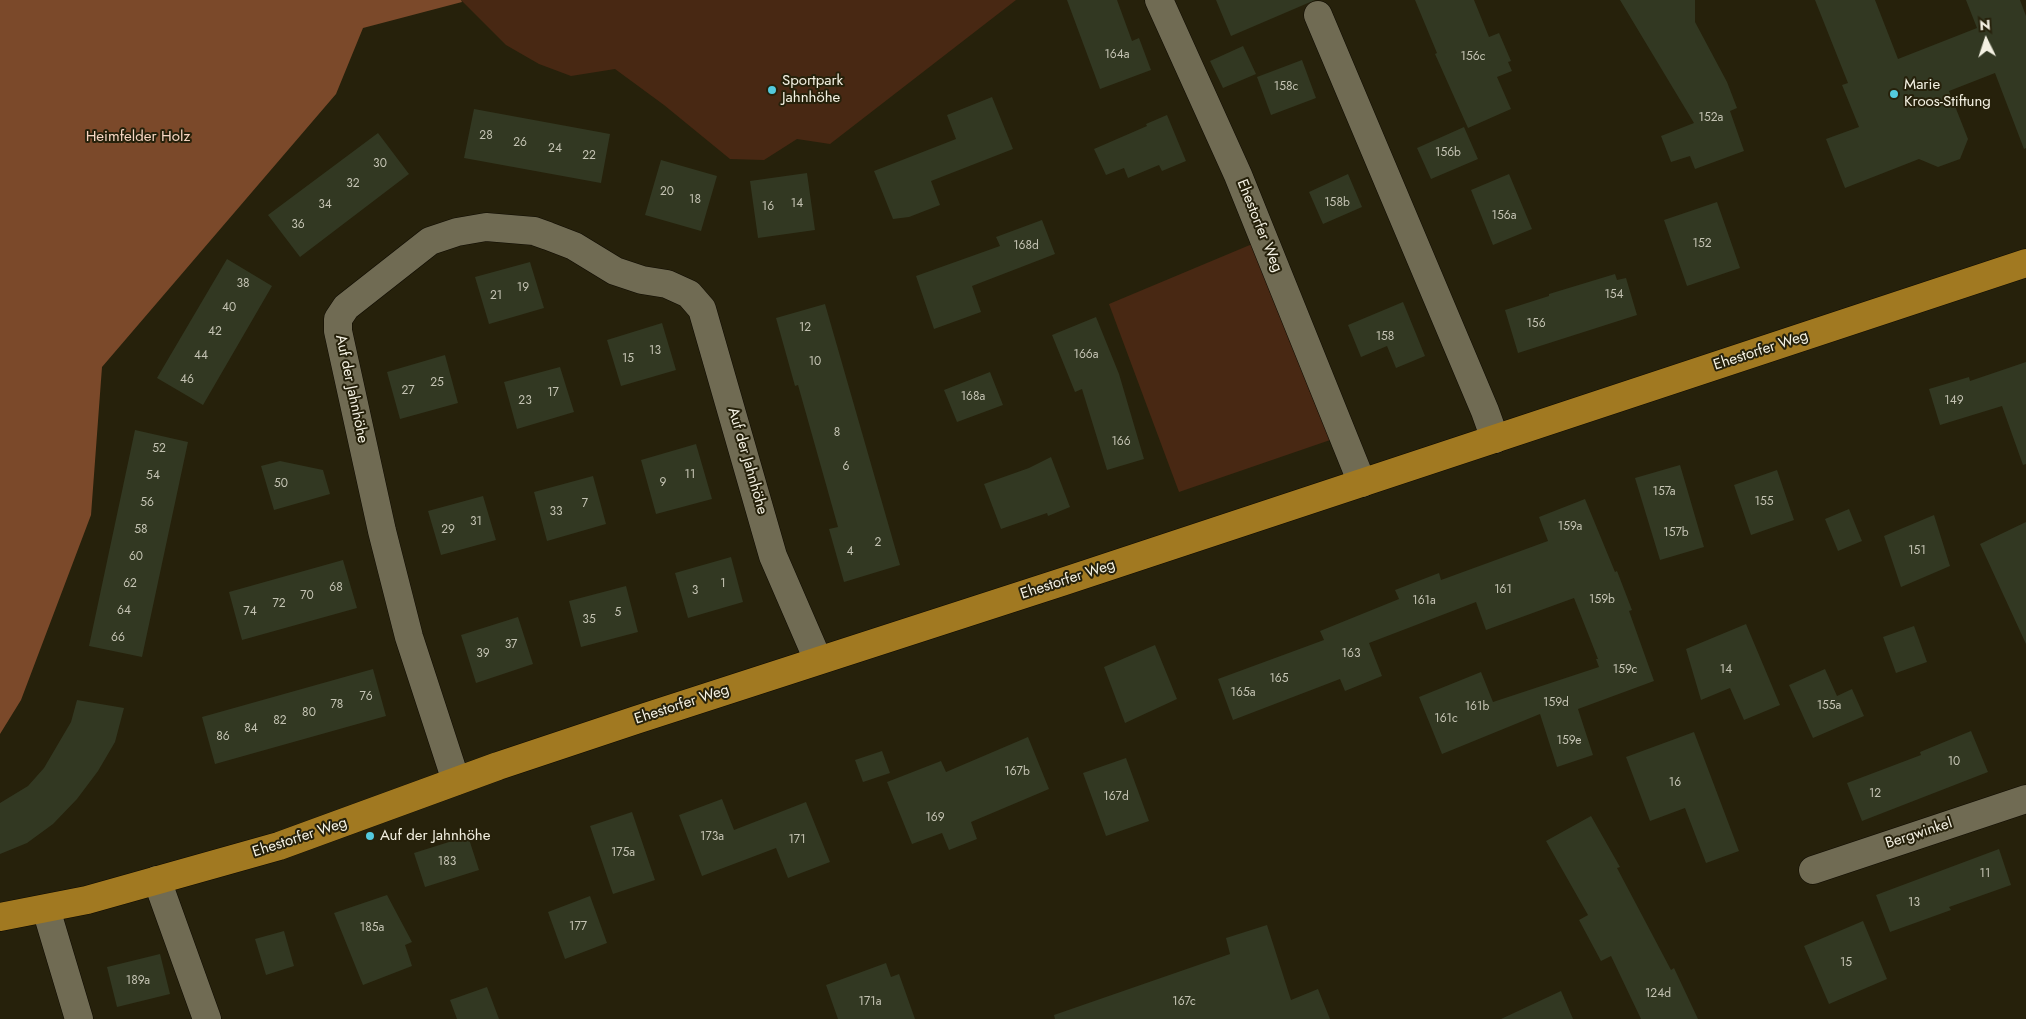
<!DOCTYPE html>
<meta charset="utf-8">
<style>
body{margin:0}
#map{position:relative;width:2026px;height:1019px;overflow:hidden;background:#26210b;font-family:Jost,sans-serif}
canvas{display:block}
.north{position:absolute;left:1961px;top:15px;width:50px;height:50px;-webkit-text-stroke:4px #26210b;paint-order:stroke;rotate:356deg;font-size:14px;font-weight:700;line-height:20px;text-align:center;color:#f4f1e3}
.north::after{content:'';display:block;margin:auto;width:18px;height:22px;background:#f4f1e3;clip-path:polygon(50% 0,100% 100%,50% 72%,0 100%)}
</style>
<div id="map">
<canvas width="2026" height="1019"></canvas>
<div class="north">N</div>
</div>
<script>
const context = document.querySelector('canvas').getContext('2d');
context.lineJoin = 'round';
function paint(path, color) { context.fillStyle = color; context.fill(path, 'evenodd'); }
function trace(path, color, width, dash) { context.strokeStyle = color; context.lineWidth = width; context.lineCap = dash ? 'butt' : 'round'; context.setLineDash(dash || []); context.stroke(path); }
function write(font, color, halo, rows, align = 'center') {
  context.font = font + ' Jost,sans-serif'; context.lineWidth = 4; context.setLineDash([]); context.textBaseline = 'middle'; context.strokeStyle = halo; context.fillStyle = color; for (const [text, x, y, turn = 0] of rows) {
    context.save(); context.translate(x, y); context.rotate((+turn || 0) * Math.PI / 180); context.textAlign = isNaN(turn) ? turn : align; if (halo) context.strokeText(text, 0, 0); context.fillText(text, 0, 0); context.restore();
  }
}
paint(new Path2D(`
 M 461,0 L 1016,0 L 830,144 L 797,139 L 764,160 L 730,159 L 664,105 L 615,69 L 571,76 L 539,64 L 506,45 Z
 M 1257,242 L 1336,438 L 1179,492 L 1109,304 Z`), '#482813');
paint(new Path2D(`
 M 0,0 L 461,0 L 462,2 L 363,28 L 336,94 L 102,367 L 91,515 L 21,700 L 0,734 Z`), '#7b492a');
paint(new Path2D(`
 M 1067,0 L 1117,0 L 1132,41 L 1139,38 L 1151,70 L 1100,89 Z
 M 1216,0 L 1315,0 L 1231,36 Z
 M 1415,0 L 1474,0 L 1489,37 L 1499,33 L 1511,61 L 1508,62 L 1512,71 L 1497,77 L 1511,109 L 1468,128 L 1435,54 L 1437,53 Z
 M 1620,0 L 1695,0 L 1695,22 L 1727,82 L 1737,108 L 1730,111 L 1744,151 L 1695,169 L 1690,156 L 1671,162 L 1661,136 L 1694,123 Z
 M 1815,0 L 1875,0 L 1898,59 L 1977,28 L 1966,0 L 2020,0 L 2026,16 L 2026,148 L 2024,149 L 1995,73 L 1949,91 L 1968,139 L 1960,159 L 1938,167 L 1919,159 L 1845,188 L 1826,139 L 1859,127 L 1842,85 L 1848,83 Z
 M 1243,46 L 1256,74 L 1223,88 L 1210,61 Z
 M 1302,60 L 1316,98 L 1271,115 L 1257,77 Z
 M 992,97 L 1013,149 L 931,181 L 940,205 L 909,217 L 893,219 L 874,171 L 956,139 L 947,115 Z
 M 474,109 L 610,134 L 601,183 L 464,158 Z
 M 1167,115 L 1186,161 L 1162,171 L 1159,165 L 1128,178 L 1124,168 L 1106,175 L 1094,149 L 1147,126 L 1146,124 Z
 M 1464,127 L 1478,159 L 1431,179 L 1417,148 Z
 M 378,133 L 409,174 L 300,257 L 268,215 Z
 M 661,160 L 717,176 L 701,231 L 645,215 Z
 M 807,173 L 815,230 L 758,238 L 750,181 Z
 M 1348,174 L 1362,207 L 1323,224 L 1309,192 Z
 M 1509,174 L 1532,229 L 1493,245 L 1471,190 Z
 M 1717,202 L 1740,268 L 1687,286 L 1664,220 Z
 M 1042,220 L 1055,254 L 972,286 L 981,312 L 934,329 L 916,276 L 1000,246 L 996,237 Z
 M 227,259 L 272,286 L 203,405 L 157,378 Z
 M 530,262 L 544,308 L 489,324 L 475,277 Z
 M 1615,274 L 1617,280 L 1626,278 L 1637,315 L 1518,353 L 1505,310 L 1549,296 L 1549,294 Z
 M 1403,302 L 1425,356 L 1396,368 L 1387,346 L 1361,357 L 1348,325 Z
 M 825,304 L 900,565 L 844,582 L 829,529 L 838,527 L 798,385 L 795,386 L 776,318 Z
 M 1096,317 L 1119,374 L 1144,459 L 1107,470 L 1082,389 L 1075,392 L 1052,335 Z
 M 662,323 L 676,370 L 621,386 L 607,340 Z
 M 445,355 L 458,403 L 400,419 L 387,372 Z
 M 2026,362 L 2026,464 L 2023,465 L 2002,406 L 1940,425 L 1929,389 L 1969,377 L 1970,381 Z
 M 560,367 L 574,412 L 517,429 L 504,382 Z
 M 990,372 L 1003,405 L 957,422 L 944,390 Z
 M 135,430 L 188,442 L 142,657 L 89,646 Z
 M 696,444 L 712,499 L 656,514 L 641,460 Z
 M 1051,457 L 1070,507 L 1048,516 L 1047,513 L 1001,529 L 984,484 L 1029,468 Z
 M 280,461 L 323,470 L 330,494 L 274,510 L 261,466 Z
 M 1680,465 L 1704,547 L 1660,560 L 1635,478 Z
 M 1777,470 L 1794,520 L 1751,535 L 1734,485 Z
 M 593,476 L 606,524 L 547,541 L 534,492 Z
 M 483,496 L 496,540 L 441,555 L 428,511 Z
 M 1585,499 L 1615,572 L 1617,571 L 1632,610 L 1629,611 L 1654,681 L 1578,709 L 1593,755 L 1557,767 L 1540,714 L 1442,754 L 1419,697 L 1481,672 L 1493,702 L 1599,667 L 1596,659 L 1598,659 L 1574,598 L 1486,630 L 1476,602 L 1369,643 L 1382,676 L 1345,691 L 1340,679 L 1233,720 L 1218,679 L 1324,640 L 1320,631 L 1399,599 L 1395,590 L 1439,573 L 1441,580 L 1548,541 L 1539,517 Z
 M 1849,509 L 1862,541 L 1838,551 L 1825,519 Z
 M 1934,515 L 1950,566 L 1901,587 L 1884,536 Z
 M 2026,522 L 2026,644 L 1980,544 Z
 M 731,557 L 743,602 L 688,618 L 675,573 Z
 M 343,560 L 357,608 L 242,640 L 229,592 Z
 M 626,586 L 638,632 L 581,647 L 569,601 Z
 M 518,617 L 533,664 L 476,683 L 461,635 Z
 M 1746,624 L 1780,705 L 1744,720 L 1730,688 L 1701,700 L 1686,649 Z
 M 1914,626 L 1927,662 L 1896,673 L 1883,637 Z
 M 1155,645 L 1177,699 L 1125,723 L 1104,667 Z
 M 373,669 L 386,716 L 215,764 L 202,717 Z
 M 1825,669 L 1837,696 L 1852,689 L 1864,716 L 1813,738 L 1789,685 Z
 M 77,700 L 124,708 L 115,742 L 98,771 L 77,799 L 53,824 L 27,843 L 0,854 L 0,803 L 28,786 L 44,768 L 71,722 Z
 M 1971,731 L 1988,772 L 1862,821 L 1847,783 L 1921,755 L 1920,752 Z
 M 1694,732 L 1739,851 L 1706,863 L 1685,808 L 1650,821 L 1626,757 Z
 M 1028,737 L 1049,789 L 971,822 L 977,839 L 949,850 L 942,833 L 912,844 L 887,782 L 941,761 L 946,772 Z
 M 882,751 L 890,773 L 863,782 L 855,760 Z
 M 1126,758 L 1149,821 L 1106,836 L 1083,773 Z
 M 722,799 L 734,830 L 806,802 L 830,862 L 788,878 L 776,848 L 702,876 L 679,815 Z
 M 632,812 L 655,880 L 613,894 L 590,826 Z
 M 1591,816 L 1620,867 L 1617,868 L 1671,970 L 1674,968 L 1698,1019 L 1641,1019 L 1611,956 L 1601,961 L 1579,920 L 1588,915 L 1546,841 Z
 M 468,836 L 479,870 L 425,887 L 414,853 Z
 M 1999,849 L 2011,885 L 1949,907 L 1951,910 L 1890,932 L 1876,895 Z
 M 387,895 L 412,942 L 405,945 L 412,966 L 363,985 L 334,913 Z
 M 590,896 L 607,943 L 565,959 L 548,912 Z
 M 1863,921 L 1887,979 L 1829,1004 L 1804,946 Z
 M 1267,925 L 1291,1000 L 1318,989 L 1330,1019 L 1055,1019 L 1054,1015 L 1230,954 L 1226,938 Z
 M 284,931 L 294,966 L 266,975 L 255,939 Z
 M 160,954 L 170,994 L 117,1007 L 107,967 Z
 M 886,963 L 891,977 L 899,974 L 915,1019 L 838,1019 L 826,985 Z
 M 487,987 L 499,1019 L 457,1019 L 450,1000 Z
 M 1561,991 L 1573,1019 L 1501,1019 Z`), '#323822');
const minor = new Path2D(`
 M 1159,0 L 1238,175 L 1362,483
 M 1318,15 L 1485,411 L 1495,439
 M 456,781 L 409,637 L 382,531 L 338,331 L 338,319 L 346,307 L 430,241 L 457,232 L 486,227 L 534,231 L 548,236 L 574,246 L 615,271 L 642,280 L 667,284 L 689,294 L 702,309 L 773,556 L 818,660
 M 1813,870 L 2026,799
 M 157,880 L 207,1019
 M 46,909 L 79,1019`);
const major = new Path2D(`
 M 0,917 L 87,900 L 279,846 L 498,766 L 636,720 L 1062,582 L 2026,263`);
trace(minor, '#0f0b00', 29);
trace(major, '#0f0b00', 29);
trace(minor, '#706b53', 28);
trace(major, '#a17921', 28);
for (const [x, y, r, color] of [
 [772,90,5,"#54cade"],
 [1894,94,5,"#54cade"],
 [370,836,5,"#54cade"]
]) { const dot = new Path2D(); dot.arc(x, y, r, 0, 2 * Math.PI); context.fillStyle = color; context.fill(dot); trace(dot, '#26210b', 2); }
write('12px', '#c4c3b3', null, [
 ["164a",1117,55],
 ["156c",1473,57],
 ["158c",1286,87],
 ["152a",1711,118],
 ["28",486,136],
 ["26",520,143],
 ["24",555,149],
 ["156b",1448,153],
 ["22",589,156],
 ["30",380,164],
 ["32",353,184],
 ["20",667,192],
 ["18",695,200],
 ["158b",1337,203],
 ["14",797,204],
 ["34",325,205],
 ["16",768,207],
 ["156a",1504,216],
 ["36",298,225],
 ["152",1702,244],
 ["168d",1026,246],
 ["38",243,284],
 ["19",523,288],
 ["154",1614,295],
 ["21",496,296],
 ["40",229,308],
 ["156",1536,324],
 ["12",805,328],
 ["42",215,332],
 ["158",1385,337],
 ["13",655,351],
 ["166a",1086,355],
 ["44",201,356],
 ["15",628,359],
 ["10",815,362],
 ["46",187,380],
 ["25",437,383],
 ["27",408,391],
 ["17",553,393],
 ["168a",973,397],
 ["23",525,401],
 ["149",1954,401],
 ["8",837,433],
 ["166",1121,442],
 ["52",159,449],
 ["6",846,467],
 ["11",690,475],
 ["54",153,476],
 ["9",663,483],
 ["50",281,484],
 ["157a",1664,492],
 ["155",1764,502],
 ["56",147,503],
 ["7",585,504],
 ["33",556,512],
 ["31",476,522],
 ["159a",1570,527],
 ["58",141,530],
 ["29",448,530],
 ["157b",1676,533],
 ["2",878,543],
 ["151",1917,551],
 ["4",850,552],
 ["60",136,557],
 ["62",130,584],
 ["1",723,584],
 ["68",336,588],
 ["161",1503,590],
 ["3",695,591],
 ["70",307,596],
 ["159b",1602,600],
 ["161a",1424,601],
 ["72",279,604],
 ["64",124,611],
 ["74",250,612],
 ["5",618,613],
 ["35",589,620],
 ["66",118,638],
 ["37",511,645],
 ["39",483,654],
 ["163",1351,654],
 ["159c",1625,670],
 ["14",1726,670],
 ["165",1279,679],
 ["165a",1243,693],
 ["76",366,697],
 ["159d",1556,703],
 ["78",337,705],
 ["155a",1829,706],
 ["161b",1477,707],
 ["80",309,713],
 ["161c",1446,719],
 ["82",280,721],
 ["84",251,729],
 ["86",223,737],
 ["159e",1569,741],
 ["10",1954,762],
 ["167b",1017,772],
 ["16",1675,783],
 ["12",1875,794],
 ["167d",1116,797],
 ["169",935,818],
 ["173a",712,837],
 ["171",797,840],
 ["175a",623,853],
 ["183",447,862],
 ["11",1985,874],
 ["13",1914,903],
 ["177",578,927],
 ["185a",372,928],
 ["15",1846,963],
 ["189a",138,981],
 ["124d",1658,994],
 ["171a",870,1002],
 ["167c",1184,1002]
]);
write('15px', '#f4f1e3', '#26210b', [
 ["Sportpark",782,81],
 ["Jahnhöhe",782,98],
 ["Marie",1904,85],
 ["Kroos-Stiftung",1904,102],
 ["Auf der Jahnhöhe",380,836]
], 'left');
write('15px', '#f6d6c3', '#26210b', [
 ["Heimfelder Holz",138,137]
]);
write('15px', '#f4f1e3', '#26210b', [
 ["Ehestorfer Weg",1259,226,68],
 ["Ehestorfer Weg",1761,351,-18],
 ["Auf der Jahnhöhe",351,389,78],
 ["Auf der Jahnhöhe",747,461,74],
 ["Ehestorfer Weg",1068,580,-18],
 ["Ehestorfer Weg",682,705,-18],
 ["Bergwinkel",1919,834,-18],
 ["Ehestorfer Weg",300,838,-18]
]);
</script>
